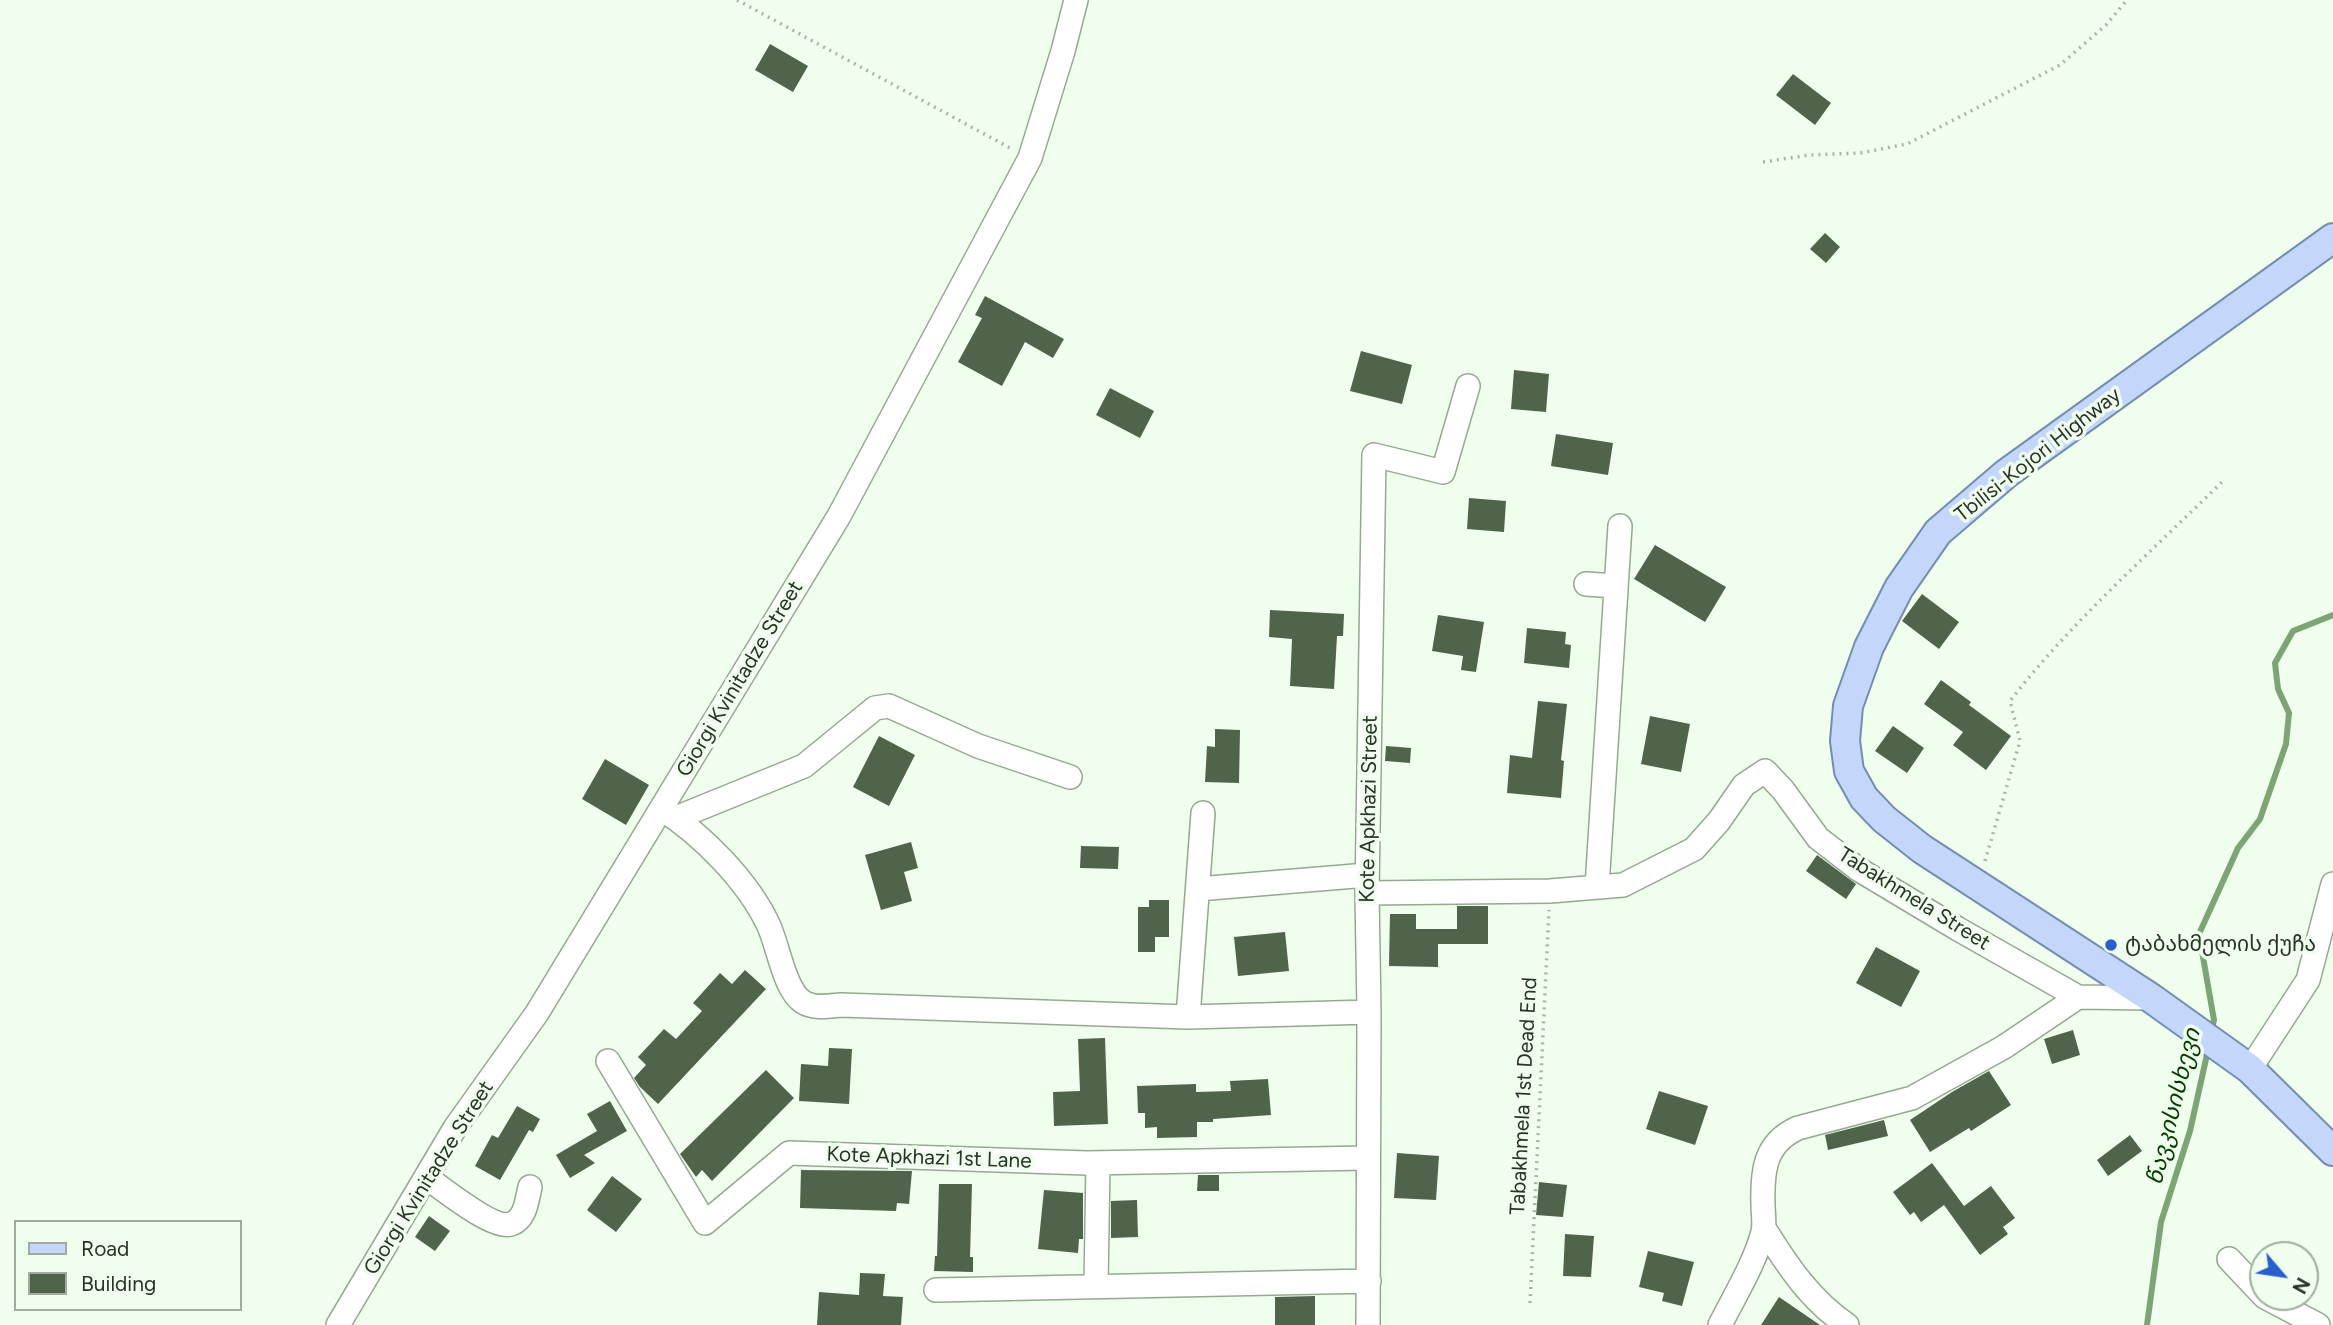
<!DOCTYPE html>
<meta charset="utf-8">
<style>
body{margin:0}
#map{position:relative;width:2333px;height:1325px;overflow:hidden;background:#effeed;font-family:Figtree,sans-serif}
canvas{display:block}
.legend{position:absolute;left:14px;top:1220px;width:228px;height:91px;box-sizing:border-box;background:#effeed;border:2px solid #a0ad9e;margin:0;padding:9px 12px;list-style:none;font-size:21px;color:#293327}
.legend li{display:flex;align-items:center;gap:14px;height:35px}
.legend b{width:35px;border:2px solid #a0ad9e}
.north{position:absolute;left:2249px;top:1241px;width:70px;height:70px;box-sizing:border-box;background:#effeed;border:2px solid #a0ad9e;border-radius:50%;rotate:119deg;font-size:19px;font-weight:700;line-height:28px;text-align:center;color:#293327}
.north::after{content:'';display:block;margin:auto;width:24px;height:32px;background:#295fcd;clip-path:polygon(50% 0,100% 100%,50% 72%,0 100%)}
</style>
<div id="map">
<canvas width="2333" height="1325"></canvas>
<ul class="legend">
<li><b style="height:9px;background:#c4d7fb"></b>Road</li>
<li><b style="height:19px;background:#4f644b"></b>Building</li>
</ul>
<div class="north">N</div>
</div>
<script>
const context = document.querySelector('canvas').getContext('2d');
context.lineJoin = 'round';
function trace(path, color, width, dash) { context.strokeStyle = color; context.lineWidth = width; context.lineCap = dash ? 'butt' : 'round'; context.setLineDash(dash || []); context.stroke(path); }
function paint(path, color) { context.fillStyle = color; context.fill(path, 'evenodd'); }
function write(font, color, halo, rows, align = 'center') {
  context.font = font + ' Figtree,"Noto Sans Georgian",sans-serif'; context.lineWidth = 7; context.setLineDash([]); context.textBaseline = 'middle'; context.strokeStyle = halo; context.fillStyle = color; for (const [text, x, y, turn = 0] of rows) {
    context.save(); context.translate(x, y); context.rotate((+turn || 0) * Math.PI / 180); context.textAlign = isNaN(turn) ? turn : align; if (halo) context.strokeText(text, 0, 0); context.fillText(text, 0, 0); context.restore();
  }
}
trace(new Path2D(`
 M 2211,1032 L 2214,1020 L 2199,934 L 2238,848 L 2260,819 L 2286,744 L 2289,713 L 2278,689 L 2275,663 L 2293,631 L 2333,615
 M 2147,1325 L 2161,1222 L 2190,1131 L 2208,1050`), '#7ca474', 6);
paint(new Path2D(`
 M 770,44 L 808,66 L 793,92 L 755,70 Z
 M 1793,74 L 1831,103 L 1815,125 L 1776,95 Z
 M 1825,233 L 1840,247 L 1826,263 L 1810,249 Z
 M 985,296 L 1064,339 L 1053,358 L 1025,342 L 1002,386 L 958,362 L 982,318 L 975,315 Z
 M 1361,351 L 1412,365 L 1402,404 L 1350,391 Z
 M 1514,370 L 1549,374 L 1546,412 L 1511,409 Z
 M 1110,388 L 1154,411 L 1140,438 L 1096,415 Z
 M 1556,434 L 1613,443 L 1608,475 L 1551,466 Z
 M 1469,498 L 1506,501 L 1504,532 L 1467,529 Z
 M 1655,545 L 1726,587 L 1705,622 L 1634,579 Z
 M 1922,594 L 1959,622 L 1939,649 L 1902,621 Z
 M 1270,610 L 1344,614 L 1343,636 L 1337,636 L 1334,689 L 1290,686 L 1292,639 L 1269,637 Z
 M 1438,615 L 1484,622 L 1476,672 L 1461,670 L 1463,656 L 1432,651 Z
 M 1527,628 L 1566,632 L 1565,644 L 1571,645 L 1569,668 L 1524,663 Z
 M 1941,680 L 1971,702 L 1969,705 L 2011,736 L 1986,770 L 1953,745 L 1963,732 L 1924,704 Z
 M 1538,701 L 1567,704 L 1561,760 L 1564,761 L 1561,798 L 1507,793 L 1510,755 L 1532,758 Z
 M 1650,716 L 1690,724 L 1681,772 L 1641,764 Z
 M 1893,726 L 1924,748 L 1907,773 L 1875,751 Z
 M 1215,729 L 1240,730 L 1239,783 L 1205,782 L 1207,746 L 1215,747 Z
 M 879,736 L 915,755 L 889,806 L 853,787 Z
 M 1386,746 L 1411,748 L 1410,763 L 1385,761 Z
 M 605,759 L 649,785 L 626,825 L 582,799 Z
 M 911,842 L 918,868 L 904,872 L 912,901 L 881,910 L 865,855 Z
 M 1081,846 L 1119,847 L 1118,869 L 1080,868 Z
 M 1817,855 L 1856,884 L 1846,899 L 1806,871 Z
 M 1149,900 L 1169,900 L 1169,937 L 1155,937 L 1155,952 L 1138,952 L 1138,907 L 1149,907 Z
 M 1457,906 L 1488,906 L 1488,944 L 1438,944 L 1438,967 L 1389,966 L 1390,914 L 1416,914 L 1416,929 L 1457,929 Z
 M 1285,932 L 1289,971 L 1238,976 L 1234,937 Z
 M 1876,947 L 1920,971 L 1901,1007 L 1856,983 Z
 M 745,970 L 766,989 L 658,1104 L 640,1087 L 634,1078 L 646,1065 L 638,1057 L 664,1029 L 676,1039 L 702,1011 L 693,1003 L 720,973 L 732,984 Z
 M 2073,1030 L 2080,1055 L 2052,1064 L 2044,1039 Z
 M 1105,1038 L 1108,1124 L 1054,1126 L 1053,1092 L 1080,1091 L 1078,1039 Z
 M 829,1048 L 852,1049 L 849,1104 L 799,1101 L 801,1064 L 828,1066 Z
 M 766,1070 L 794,1098 L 712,1181 L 702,1170 L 696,1177 L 680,1154 Z
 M 1989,1071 L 2011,1105 L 1971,1131 L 1969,1128 L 1930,1152 L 1910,1120 L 1952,1092 Z
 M 1268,1079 L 1271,1115 L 1213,1119 L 1213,1122 L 1197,1122 L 1197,1137 L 1157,1138 L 1157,1127 L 1145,1128 L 1145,1113 L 1138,1113 L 1137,1086 L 1196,1084 L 1196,1092 L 1231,1091 L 1230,1081 Z
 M 1659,1091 L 1708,1106 L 1695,1145 L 1646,1129 Z
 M 610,1101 L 627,1131 L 584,1155 L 595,1163 L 570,1178 L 556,1155 L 597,1131 L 587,1114 Z
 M 517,1106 L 540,1119 L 533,1132 L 529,1130 L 500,1180 L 475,1166 L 492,1135 L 498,1138 Z
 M 1884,1120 L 1888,1136 L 1828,1150 L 1825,1135 Z
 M 2130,1135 L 2142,1151 L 2108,1176 L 2097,1160 Z
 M 1397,1153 L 1439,1156 L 1436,1200 L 1394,1198 Z
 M 1932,1163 L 1964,1206 L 1991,1186 L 2015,1218 L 2003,1227 L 2008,1234 L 1980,1255 L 1944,1205 L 1921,1222 L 1914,1212 L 1910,1215 L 1893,1192 Z
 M 801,1170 L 912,1171 L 909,1204 L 897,1203 L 896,1211 L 800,1208 Z
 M 1198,1175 L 1219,1175 L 1219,1191 L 1197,1191 Z
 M 612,1176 L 642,1199 L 616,1232 L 587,1210 Z
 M 1539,1182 L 1567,1185 L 1563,1217 L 1536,1215 Z
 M 939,1184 L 972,1184 L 970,1257 L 973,1257 L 973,1272 L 934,1271 L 935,1256 L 937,1256 Z
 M 1044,1190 L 1083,1193 L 1083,1239 L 1079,1239 L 1078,1253 L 1038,1249 Z
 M 1137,1200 L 1138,1237 L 1111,1238 L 1111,1201 Z
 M 429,1216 L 450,1231 L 435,1251 L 415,1237 Z
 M 1565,1234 L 1594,1236 L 1591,1277 L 1563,1276 Z
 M 1648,1251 L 1694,1262 L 1682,1306 L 1662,1301 L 1664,1293 L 1639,1287 Z
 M 860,1273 L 885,1274 L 883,1296 L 903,1297 L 901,1325 L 817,1325 L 819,1292 L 859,1295 Z
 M 1315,1296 L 1315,1325 L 1275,1325 L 1275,1297 Z
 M 1779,1297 L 1820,1325 L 1761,1325 Z`), '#4f644b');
const minor = new Path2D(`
 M 1586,584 L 1616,586
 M 662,809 C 702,835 747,880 768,924 C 778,944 784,990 803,1002 C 814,1009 829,1006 841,1005 L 1188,1017 L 1369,1012
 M 676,818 L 804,766 L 875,708 L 889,706 L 978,746 L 1070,777
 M 1597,887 L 1620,526
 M 1198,889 L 1367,875
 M 1367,893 L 1550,891 L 1623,885 L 1694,849 L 1719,821 L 1744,785 L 1765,771 L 1783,790 L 1818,838 L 1858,869 L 1958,929 L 2078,997 L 2151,998
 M 1188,1017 L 1203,813
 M 608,1061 L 705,1223 L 789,1153 L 1087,1163 L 1367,1158
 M 2250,1069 L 2308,980 L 2333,884
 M 426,1177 C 442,1188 493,1230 511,1224 C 526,1219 527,1199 530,1187
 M 1764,1228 C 1787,1265 1810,1300 1847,1325
 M 2229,1259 L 2263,1295
 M 1096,1286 L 1098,1163
 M 936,1290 L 1369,1281
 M 2265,1297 L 2318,1325
 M 338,1325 L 455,1128 L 537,1013 L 839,516 L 1030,158 L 1063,51 L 1076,0
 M 1368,1325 L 1369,1012 L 1367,893 L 1374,455 L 1443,472 L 1468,386
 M 1720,1325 C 1735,1295 1754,1265 1763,1232 C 1765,1223 1763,1214 1763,1205 C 1762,1172 1764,1143 1798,1128 L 1912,1098 L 2004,1047 L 2078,997`);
const major = new Path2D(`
 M 2333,238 L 2007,473 L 1938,532 L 1899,588 L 1869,647 L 1848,706 L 1845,741 L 1849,771 L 1864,798 L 1884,819 L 1922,849 L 2151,998 L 2250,1069 L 2333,1151`);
trace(minor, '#93aa8f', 26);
trace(major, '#748daf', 32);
trace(new Path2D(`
 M 737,0 L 1012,149
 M 1763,162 L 1809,155 L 1860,153 L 1907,144 L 2060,65 L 2106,25 L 2127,0
 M 1985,861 L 2020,741 L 2010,701 C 2073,620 2151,552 2224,480
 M 1530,1303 L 1549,910`), '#a9b6a7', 3.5, [2, 5]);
trace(minor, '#fff', 23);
trace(major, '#c4d7fb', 28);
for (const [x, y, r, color] of [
 [2111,945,7,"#295fcd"]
]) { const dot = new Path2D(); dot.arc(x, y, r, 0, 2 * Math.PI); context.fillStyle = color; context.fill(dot); trace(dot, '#effeed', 2.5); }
write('21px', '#293327', '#effeed', [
 ["Tbilisi-Kojori Highway",2038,455,-38],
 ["Giorgi Kvinitadze Street",740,679,-59],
 ["Kote Apkhazi Street",1369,809,-89],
 ["Tabakhmela Street",1914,899,32],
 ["Tabakhmela 1st Dead End",1524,1096,-87],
 ["Kote Apkhazi 1st Lane",929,1158,2],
 ["Giorgi Kvinitadze Street",429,1178,-58]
]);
write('21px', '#293327', '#effeed', [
 ["ტაბახმელის ქუჩა",2125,945]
], 'left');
write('italic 23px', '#053c00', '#effeed', [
 ["წავკისისხევი",2174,1107,-76]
]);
</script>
